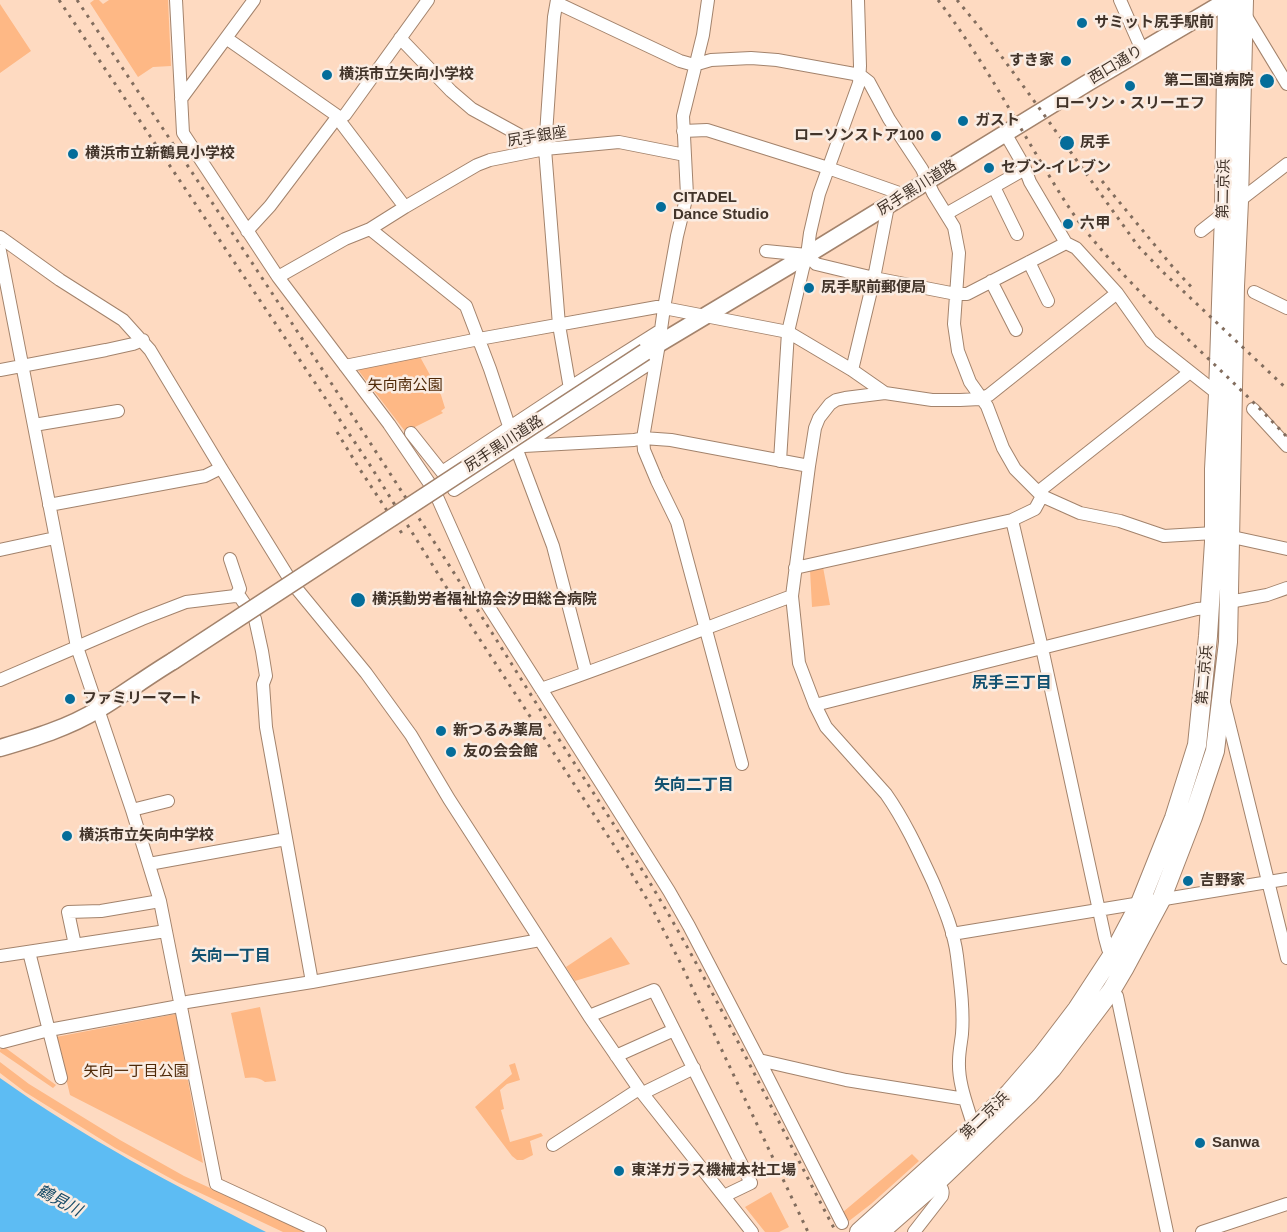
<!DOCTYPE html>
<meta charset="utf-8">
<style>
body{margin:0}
canvas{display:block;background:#fedac1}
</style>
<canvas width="1287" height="1232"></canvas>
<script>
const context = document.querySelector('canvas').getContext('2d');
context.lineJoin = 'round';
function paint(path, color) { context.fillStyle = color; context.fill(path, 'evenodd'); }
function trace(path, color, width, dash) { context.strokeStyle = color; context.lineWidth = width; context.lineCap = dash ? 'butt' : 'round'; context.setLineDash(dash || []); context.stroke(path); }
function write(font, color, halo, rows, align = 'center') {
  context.font = font + ' Helvetica,"Noto Sans JP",sans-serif'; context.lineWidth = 5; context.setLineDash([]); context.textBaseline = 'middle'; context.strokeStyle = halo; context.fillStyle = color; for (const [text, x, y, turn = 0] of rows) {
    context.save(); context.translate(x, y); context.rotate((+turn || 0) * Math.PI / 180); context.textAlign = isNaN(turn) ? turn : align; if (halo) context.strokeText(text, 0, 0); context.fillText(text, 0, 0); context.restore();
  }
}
paint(new Path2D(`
 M 94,0 L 99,0 L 103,4 L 109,0 L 168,0 L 171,66 L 153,67 L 138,77 L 90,3 Z
 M 0,4 L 31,51 L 0,73 Z
 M 419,355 L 441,395 L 445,408 L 441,411 L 443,413 L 411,429 L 404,430 L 358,370 L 358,367 Z
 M 823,567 L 830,605 L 812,607 L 810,570 Z
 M 611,937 L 630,964 L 575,981 L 566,967 Z
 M 260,1007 L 276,1081 L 265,1082 C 258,1077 253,1077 245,1078 L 231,1013 Z
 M 176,1014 L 203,1163 L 70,1095 L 56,1037 Z
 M 3,1046 L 56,1085 L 53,1088 L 0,1052 L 0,1050 Z
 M 0,1062 L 29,1084 L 120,1140 L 184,1176 L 306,1232 L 283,1232 L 179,1183 L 115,1148 L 25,1092 L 0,1073 Z
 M 515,1063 L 520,1080 L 507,1084 L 500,1090 L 504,1109 L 501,1110 L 510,1142 L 541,1133 L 543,1136 L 530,1141 L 533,1155 L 523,1160 L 517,1160 L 512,1156 L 475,1107 L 512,1074 L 509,1065 Z
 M 912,1154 L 919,1161 L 871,1204 L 849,1221 L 843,1212 Z
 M 771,1192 L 789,1227 L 779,1232 L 765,1232 L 745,1207 Z`), '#feb885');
paint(new Path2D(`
 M 0,1078 C 84,1138 174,1185 266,1232 L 0,1232 Z`), '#5dbcf3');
const minor = new Path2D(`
 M 176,0 L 183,133 L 278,277 L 389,424 L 434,490 L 480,593 L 606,791 L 669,891 L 689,926 L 759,1060 L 842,1223
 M 557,0 L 554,17 L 545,149 L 559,325 L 574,412
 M 708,0 L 703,35 L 683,116 L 687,195 L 677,236 L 664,308 L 659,344 L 643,438 L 644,450 L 657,481 L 677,522 L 742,764
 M 1120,0 L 1142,50
 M 557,3 L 680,61 L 694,65 L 711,60 L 751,58 L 777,60 L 860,75 L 869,82 L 889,119 L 922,169 L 933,193 L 954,227 L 959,253 L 954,324 L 958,351 L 970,382 L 987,406 L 1003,448 L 1015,469 L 1042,496 L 1080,513 L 1120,521 L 1164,536 L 1214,533 L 1287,549
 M 1244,13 L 1287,84
 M 226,38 L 339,117 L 342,124 L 405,207
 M 400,38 L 451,91 L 472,109 L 545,149
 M 181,99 L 254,0
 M 683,131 L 707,130 L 828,168 L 905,195
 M 1005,133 L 1024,166 L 1030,182 L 1066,243
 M 994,187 L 1017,234
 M 1239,201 L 1287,164
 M 946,214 L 1025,169
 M 370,229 L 466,306 L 490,369 L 517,450 L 553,546 L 586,673
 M 247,231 L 270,206 L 335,120 L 345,115 L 428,0
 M 1201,231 L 1224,213
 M 0,237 L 60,280 L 123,320 L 150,350 L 221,468 L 292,583 L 366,673 L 411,735 L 449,799 L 589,1016 L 639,1089 L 752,1232
 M 0,251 L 77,647 L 132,810 L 160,901 L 216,1184 L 320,1232
 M 766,251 L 807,255 L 816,264 L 874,278 L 956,294 L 967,294 L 1066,243 L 1076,248 L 1117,293 L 1151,341 L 1218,394
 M 1029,262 L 1048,301
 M 278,277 L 345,239 L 370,229 L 405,207 L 477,165 L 490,160 L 545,149 L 619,142 L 685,155
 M 991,281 L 1016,330
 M 1254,292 L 1287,308
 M 345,366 L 479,339 L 657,307 L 664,308 L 788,332 L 852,370 L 885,393 L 932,400 L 960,400 L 980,399 L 989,395 L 1117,293
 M 0,370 L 106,350 L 133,344 L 143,340
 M 852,370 L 874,278 L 888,206
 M 885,393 L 845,398 L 836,400 L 830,404 L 819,418 L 815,428 L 809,466 L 792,596 L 799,663 L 815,705 L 826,727 L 886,794 C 905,821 919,852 933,882 C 943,906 954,931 957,956 C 960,981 964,1009 962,1034 C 961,1043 959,1052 959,1061 C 958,1084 968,1107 974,1128
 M 1253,409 L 1287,446
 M 34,425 L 118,411
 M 411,433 L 442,472 L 569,388 L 661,330
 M 524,446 L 634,440 L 643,438 L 671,440 L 809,466
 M 780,461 L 788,332 L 803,268 L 807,255 L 810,233 L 819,194 L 859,83 L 860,66 L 858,0
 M 454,490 L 655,360
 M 1038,492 L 1190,372
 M 49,505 L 205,476 L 221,468
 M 1012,520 L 1042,648 L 1105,938 L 1108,949 L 1113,954
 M 0,550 L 55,538
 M 230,559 L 240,589 L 235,596
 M 795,568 L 1012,520 L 1035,509 L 1042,496
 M 1229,602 L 1267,595 L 1287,588
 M 0,680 L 142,619 L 186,602 L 235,596 L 240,597 L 255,619 L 262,651 L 266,676 L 263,684 L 266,727 L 312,982
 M 541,689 C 625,660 708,627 792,596
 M 1224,703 L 1287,958
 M 815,705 L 1197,609 L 1210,608
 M 132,810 L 168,801
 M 149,864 L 286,839
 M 952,934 L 1287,879
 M 75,945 L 68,912 L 101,911 L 160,901
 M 29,952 L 61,1078
 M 0,956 L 166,931
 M 1111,991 L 1117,996 L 1167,1232
 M 589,1016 L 654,990 L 751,1183 L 724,1196
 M 3,1042 L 49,1030 L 174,1007 L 187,1002 L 312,982 L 540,940
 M 616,1056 L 674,1030
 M 759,1060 L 846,1080 L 965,1099
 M 643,1093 L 694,1068
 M 553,1145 L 639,1089
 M 914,1232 L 942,1196 C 944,1190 941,1187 937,1182
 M 1202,1232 L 1287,1204`);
const major = new Path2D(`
 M 645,352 L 807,255 L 1089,82 L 1228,0
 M 0,748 C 34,738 68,728 99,709 C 124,694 148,676 173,661`);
const highway = new Path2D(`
 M 859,1232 L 974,1128 L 1010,1092 L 1042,1055 L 1077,1009 L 1113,954 L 1140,903 L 1174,818 L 1197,745 L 1208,636 L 1214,542 L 1214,469 L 1218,394 L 1224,213 L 1227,0
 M 880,1232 L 937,1182 L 1030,1093 L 1052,1069 L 1111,991 L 1124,969 L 1161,900 L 1193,817 L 1215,751 L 1228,642 L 1235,286 L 1239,201 L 1244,0`);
trace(minor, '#a3836c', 14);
trace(major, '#a3836c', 19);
trace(highway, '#a3836c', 20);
trace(minor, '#fff', 12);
trace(major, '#fff', 16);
trace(highway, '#fff', 18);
trace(new Path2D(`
 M 59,0 L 368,462 L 460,609 L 621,856 L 651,906 L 681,964 L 808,1232
 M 77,0 C 236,238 395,476 546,719 C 584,779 623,837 659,898 C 723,1006 777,1121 836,1232
 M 938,0 C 974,47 1003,98 1033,149 C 1049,175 1064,202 1082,226 C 1142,303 1220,365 1287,437
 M 957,0 L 985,34 L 1032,98 L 1138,246 L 1163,272 L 1287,389
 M 1102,181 L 1172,266 L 1195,291
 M 337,432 L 359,468 L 403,535`), '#826d5e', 3, [3, 6]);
const majorBridge = new Path2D(`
 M 173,661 L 645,352`);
trace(majorBridge, '#a3836c', 19, []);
trace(majorBridge, '#fff', 16);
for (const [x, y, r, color] of [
 [1082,23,6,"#046d9a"],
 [1066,61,6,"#046d9a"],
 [327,75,6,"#046d9a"],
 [1267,81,8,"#046d9a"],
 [1130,86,6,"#046d9a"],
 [963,121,6,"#046d9a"],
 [936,136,6,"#046d9a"],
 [1067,143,8,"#046d9a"],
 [73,154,6,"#046d9a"],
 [989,168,6,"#046d9a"],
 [661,207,6,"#046d9a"],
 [1068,224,6,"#046d9a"],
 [809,288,6,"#046d9a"],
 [358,600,8,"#046d9a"],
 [70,699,6,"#046d9a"],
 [441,731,6,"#046d9a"],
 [451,752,6,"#046d9a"],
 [67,836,6,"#046d9a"],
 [1188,881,6,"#046d9a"],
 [1200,1143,6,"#046d9a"],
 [619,1171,6,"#046d9a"]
]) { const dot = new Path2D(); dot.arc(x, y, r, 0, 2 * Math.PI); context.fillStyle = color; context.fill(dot); trace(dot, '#faece2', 2); }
write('bold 15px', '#42342a', '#faece2', [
 ["サミット尻手駅前",1094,23],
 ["すき家",1054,61,"right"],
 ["横浜市立矢向小学校",339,75],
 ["第二国道病院",1254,81,"right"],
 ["ローソン・スリーエフ",1130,104,"center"],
 ["ガスト",975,121],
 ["ローソンストア100",924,136,"right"],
 ["尻手",1080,143],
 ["横浜市立新鶴見小学校",85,154],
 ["セブン-イレブン",1001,168],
 ["CITADEL",673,198],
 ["Dance Studio",673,215],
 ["六甲",1080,224],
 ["尻手駅前郵便局",821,288],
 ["横浜勤労者福祉協会汐田総合病院",372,600],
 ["ファミリーマート",82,699],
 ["新つるみ薬局",453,731],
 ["友の会会館",463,752],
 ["横浜市立矢向中学校",79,836],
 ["吉野家",1200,881],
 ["Sanwa",1212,1143],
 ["東洋ガラス機械本社工場",631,1171]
], 'left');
write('15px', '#42342a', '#faece2', [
 ["西口通り",1116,65,-31],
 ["尻手銀座",537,137,-9],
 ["尻手黒川道路",917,188,-32],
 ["第二京浜",1224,189,-89],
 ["尻手黒川道路",504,444,-33],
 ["第二京浜",1205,675,-85],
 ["第二京浜",985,1116,-44]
]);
write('15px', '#4f2908', '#faece2', [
 ["矢向南公園",405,386],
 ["矢向一丁目公園",136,1072]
]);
write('bold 16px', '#125170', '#faece2', [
 ["尻手三丁目",1012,684],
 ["矢向二丁目",694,786],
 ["矢向一丁目",231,957]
]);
write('italic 16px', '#174b67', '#faece2', [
 ["鶴見川",59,1201,28]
]);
</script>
